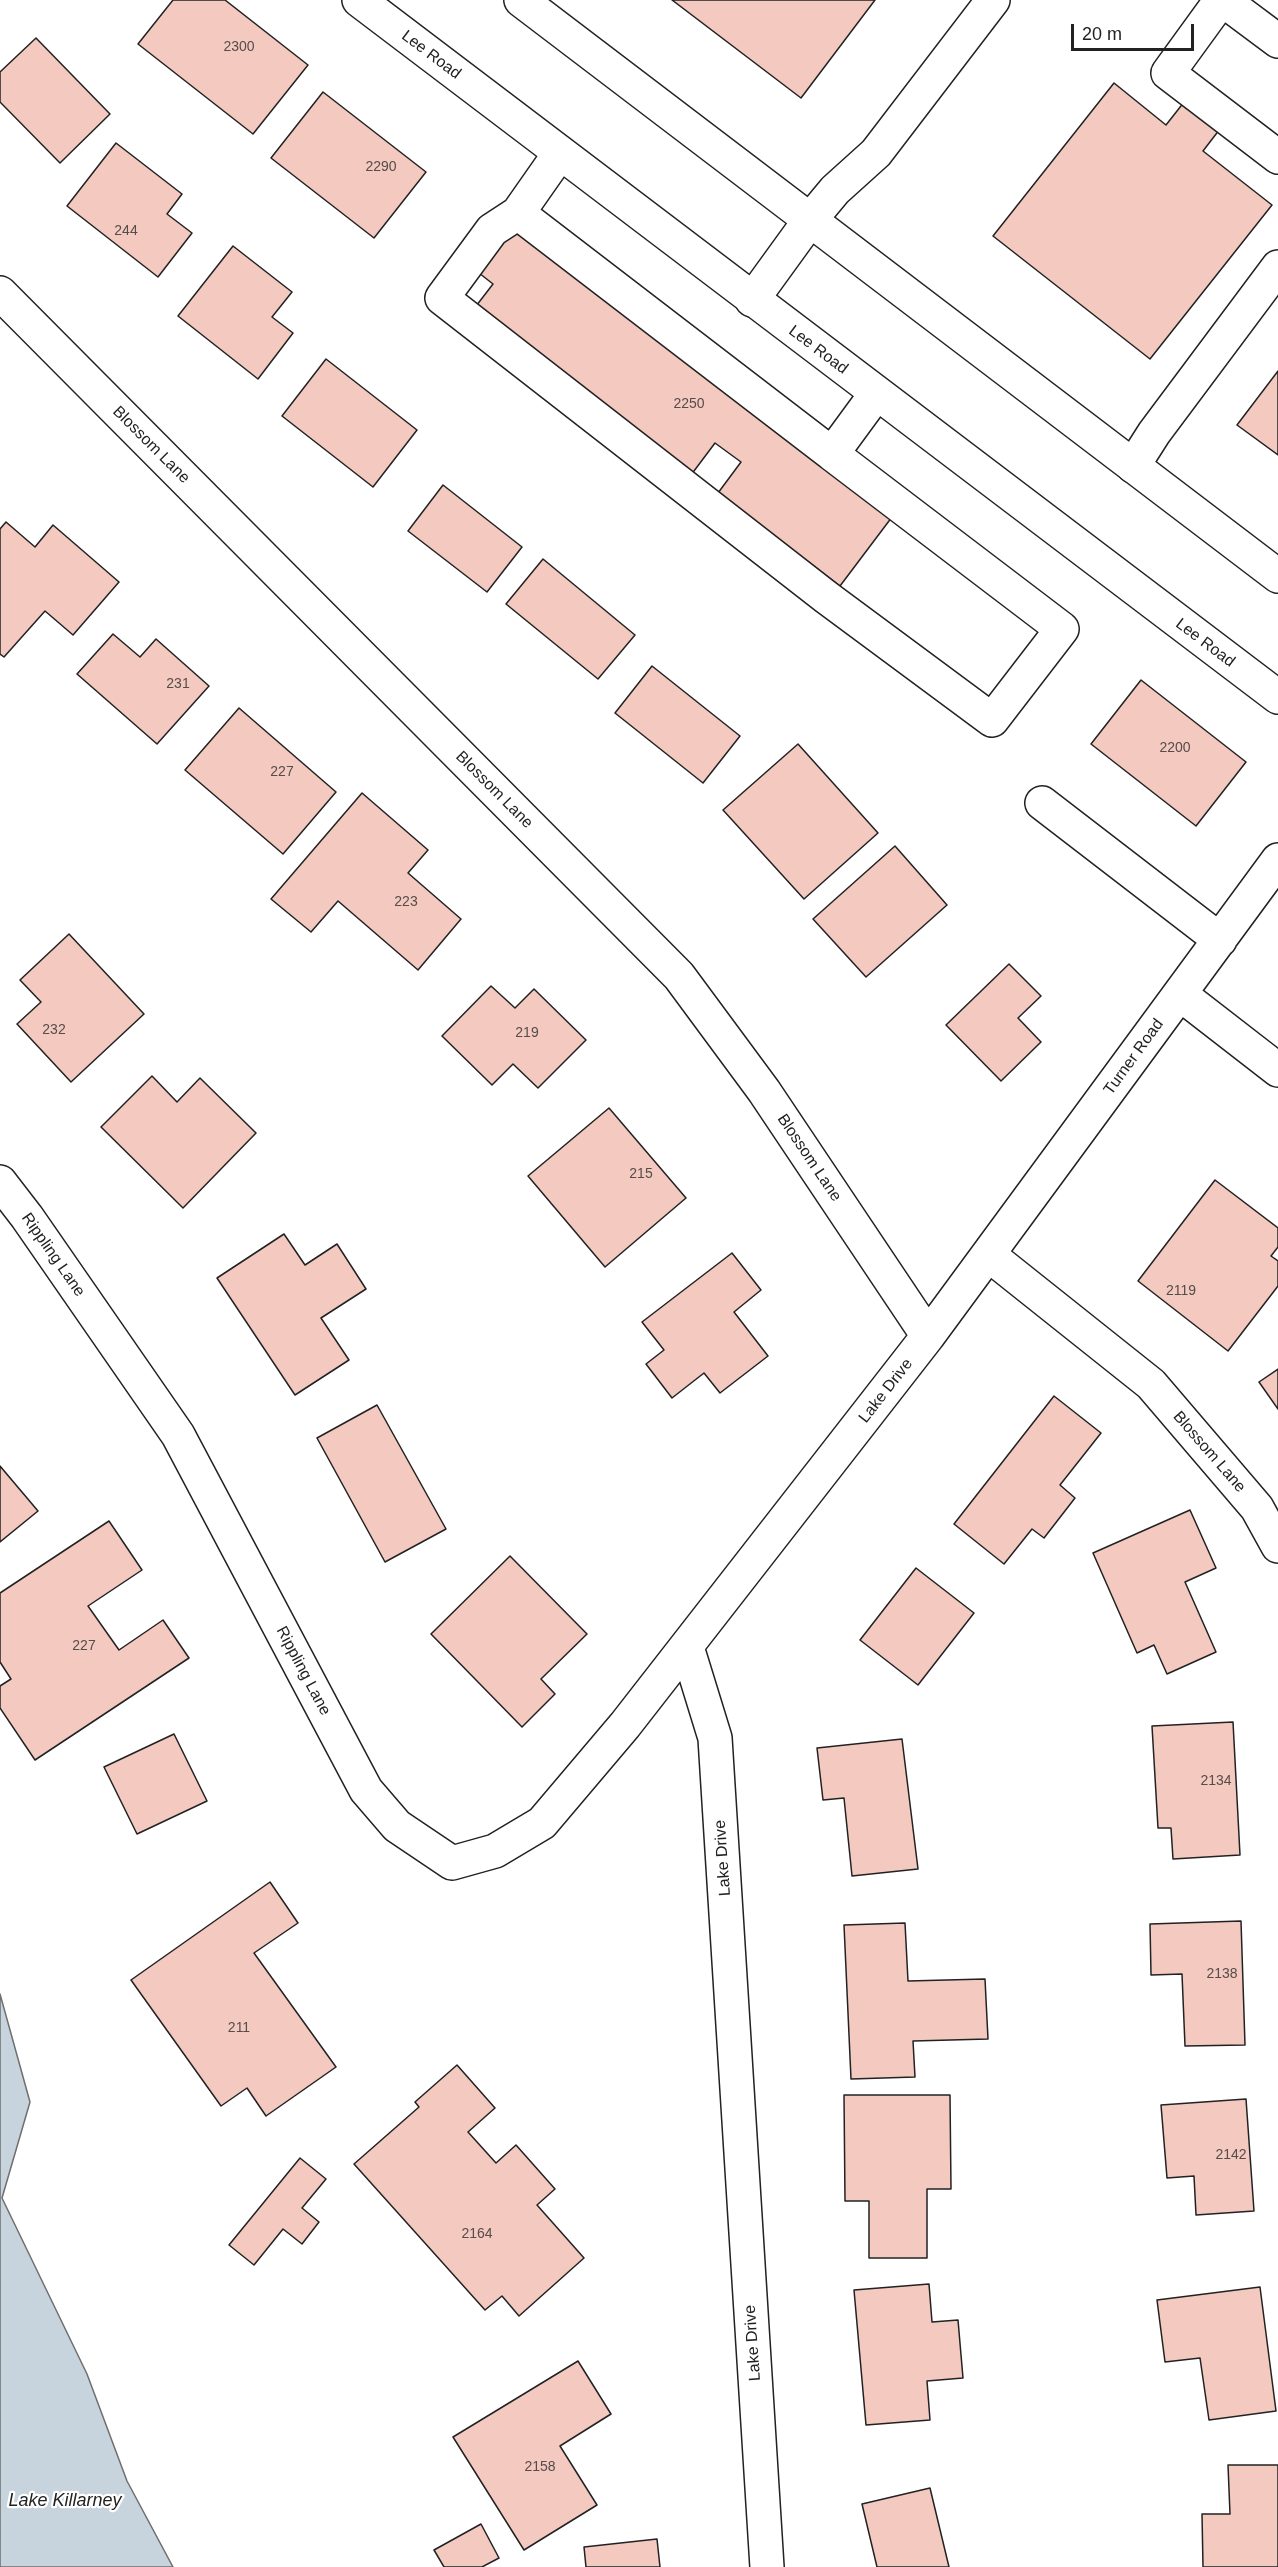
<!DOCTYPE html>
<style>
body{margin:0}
#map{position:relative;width:1278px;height:2567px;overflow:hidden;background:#fff;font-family:Arial,sans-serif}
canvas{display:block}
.scale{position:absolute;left:1071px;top:24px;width:123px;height:27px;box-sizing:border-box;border:3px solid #222;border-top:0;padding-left:8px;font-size:18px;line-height:21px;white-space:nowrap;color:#222;-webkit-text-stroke:4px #fff;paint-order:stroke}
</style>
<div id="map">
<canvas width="1278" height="2567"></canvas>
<div class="scale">20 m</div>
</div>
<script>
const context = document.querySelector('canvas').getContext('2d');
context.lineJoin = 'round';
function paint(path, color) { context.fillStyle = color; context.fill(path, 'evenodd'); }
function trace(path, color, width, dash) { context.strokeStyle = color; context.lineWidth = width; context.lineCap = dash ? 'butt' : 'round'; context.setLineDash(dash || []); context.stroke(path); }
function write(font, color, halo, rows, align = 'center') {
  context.font = font + ' Arial,sans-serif'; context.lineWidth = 4.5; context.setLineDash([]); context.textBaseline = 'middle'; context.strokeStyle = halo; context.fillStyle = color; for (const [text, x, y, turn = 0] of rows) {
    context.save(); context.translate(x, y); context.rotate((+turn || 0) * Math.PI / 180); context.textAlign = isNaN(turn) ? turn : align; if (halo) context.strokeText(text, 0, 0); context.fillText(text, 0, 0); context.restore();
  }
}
const water = new Path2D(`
 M 0,1994 L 30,2102 L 2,2198 L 87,2374 L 127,2481 L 173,2567 L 0,2567 Z`);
paint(water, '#c7d3dd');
trace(water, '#6f6f6f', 1.5);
const building = new Path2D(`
 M 173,0 L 225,0 L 308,65 L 253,134 L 138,44 Z
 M 672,0 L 875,0 L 801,98 Z
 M 36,38 L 110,114 L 60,163 L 0,102 L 0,72 Z
 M 1114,83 L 1166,125 L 1188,97 L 1223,125 L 1203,151 L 1272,205 L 1150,359 L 993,236 Z
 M 323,92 L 426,172 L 374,238 L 271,158 Z
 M 116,143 L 182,194 L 167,214 L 192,233 L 158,277 L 67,206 Z
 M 513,229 L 892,517 L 840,586 L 718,493 L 741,462 L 715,443 L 691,475 L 473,310 L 493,284 L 479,273 Z
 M 233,246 L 292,292 L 272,317 L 293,333 L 258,379 L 178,316 Z
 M 326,359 L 417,430 L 373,487 L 282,416 Z
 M 1278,371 L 1278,455 L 1237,425 Z
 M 443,485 L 522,547 L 487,592 L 408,531 Z
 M 6,522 L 35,547 L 53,525 L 119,582 L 73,635 L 45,611 L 4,657 L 0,654 L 0,529 Z
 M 543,559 L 635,635 L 598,679 L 506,604 Z
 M 113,634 L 140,657 L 156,639 L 209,686 L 157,744 L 77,674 Z
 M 652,666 L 740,736 L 703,783 L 615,713 Z
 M 1141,680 L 1246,762 L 1196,826 L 1091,744 Z
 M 239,708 L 336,792 L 283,854 L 185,770 Z
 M 798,744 L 878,833 L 804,899 L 723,810 Z
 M 362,793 L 428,850 L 408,873 L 461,919 L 418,970 L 338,901 L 311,932 L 271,899 Z
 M 895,846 L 947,905 L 866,977 L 813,919 Z
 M 69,934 L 144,1014 L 71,1082 L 17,1024 L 41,1002 L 20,980 Z
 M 1009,964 L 1041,996 L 1018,1018 L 1041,1042 L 1001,1081 L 946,1025 Z
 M 491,986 L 515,1008 L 534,989 L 586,1040 L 538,1088 L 513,1064 L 492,1085 L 442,1036 Z
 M 152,1076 L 177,1102 L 200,1078 L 256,1133 L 183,1208 L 101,1127 Z
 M 609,1108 L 686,1198 L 605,1267 L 528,1176 Z
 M 1215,1180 L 1278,1228 L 1278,1247 L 1271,1256 L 1278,1261 L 1278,1286 L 1228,1351 L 1138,1281 Z
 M 284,1234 L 305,1265 L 337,1244 L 366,1289 L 321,1318 L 349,1360 L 295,1395 L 217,1278 Z
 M 732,1253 L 761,1290 L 734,1312 L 768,1356 L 720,1393 L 704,1373 L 672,1398 L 646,1364 L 664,1350 L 642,1322 Z
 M 1278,1369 L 1278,1409 L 1259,1382 Z
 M 1054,1396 L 1101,1433 L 1060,1485 L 1075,1498 L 1044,1538 L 1032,1529 L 1004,1564 L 954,1524 Z
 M 377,1405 L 446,1529 L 385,1562 L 317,1438 Z
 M 0,1466 L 38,1511 L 0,1542 Z
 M 1190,1510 L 1216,1568 L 1185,1582 L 1216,1652 L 1167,1674 L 1154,1645 L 1137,1653 L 1093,1553 Z
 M 109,1521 L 142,1570 L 88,1606 L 119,1650 L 163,1620 L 189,1658 L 35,1760 L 0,1708 L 0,1686 L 11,1679 L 0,1662 L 0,1593 Z
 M 510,1556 L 587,1634 L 541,1679 L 555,1694 L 522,1727 L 431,1634 Z
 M 916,1568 L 974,1613 L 918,1685 L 860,1640 Z
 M 1233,1722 L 1240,1855 L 1173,1859 L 1171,1828 L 1158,1828 L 1152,1726 Z
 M 174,1734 L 207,1801 L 137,1834 L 104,1767 Z
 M 902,1739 L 918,1869 L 852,1876 L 844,1798 L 823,1800 L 817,1748 Z
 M 270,1882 L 298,1923 L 254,1953 L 336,2067 L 266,2116 L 247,2088 L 221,2106 L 131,1980 Z
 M 1241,1921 L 1245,2045 L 1185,2046 L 1182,1974 L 1151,1975 L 1150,1924 Z
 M 905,1923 L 908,1981 L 985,1979 L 988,2039 L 913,2041 L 915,2077 L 851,2079 L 844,1925 Z
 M 457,2065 L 495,2108 L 468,2132 L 496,2163 L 516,2145 L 555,2189 L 537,2205 L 584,2258 L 519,2316 L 502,2296 L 485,2310 L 354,2164 L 419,2107 L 415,2102 Z
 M 844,2095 L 950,2095 L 951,2189 L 927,2189 L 927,2258 L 869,2258 L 869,2201 L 845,2201 Z
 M 1246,2099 L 1254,2211 L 1196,2215 L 1194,2176 L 1167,2178 L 1161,2105 Z
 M 300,2158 L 326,2179 L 302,2208 L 319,2222 L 302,2244 L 283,2229 L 254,2265 L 229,2245 Z
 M 929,2284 L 932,2322 L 958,2320 L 963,2378 L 927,2381 L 930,2420 L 866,2425 L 854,2290 Z
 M 1260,2287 L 1276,2411 L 1209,2420 L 1200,2358 L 1165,2362 L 1157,2300 Z
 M 578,2361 L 611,2414 L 560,2446 L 597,2505 L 524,2550 L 453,2437 Z
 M 1228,2465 L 1278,2465 L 1278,2567 L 1203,2567 L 1202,2514 L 1230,2514 Z
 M 930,2488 L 949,2567 L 877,2567 L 862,2504 Z
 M 481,2524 L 499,2558 L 482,2567 L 444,2567 L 434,2550 Z
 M 657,2539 L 660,2567 L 586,2567 L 584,2547 Z`);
paint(building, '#f3c9c0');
trace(building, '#222', 1.5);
const minor = new Path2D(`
 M 1221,0 L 1168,73 L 1278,157
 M 1223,0 L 1278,41
 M 560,153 L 518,213 L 832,454 L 876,394
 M 518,213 L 492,230 L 442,298 L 826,597 L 992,720 L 1062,629 L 832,454
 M 0,293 L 679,976 L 764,1091 L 928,1336
 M 752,300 L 810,220 L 835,190 L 876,153 L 993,0
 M 1133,466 L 1154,433 L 1278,267
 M 1042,803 L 1220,940
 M 1180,994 L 1278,1070
 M 0,1182 L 27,1217 L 178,1435 L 366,1790 L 397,1826 L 452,1863 L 495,1851 L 542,1823 L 625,1725 L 928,1336 L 1278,860
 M 989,1255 L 1151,1384 L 1257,1508 L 1278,1546
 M 687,1647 L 715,1738 L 767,2567`);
const major = new Path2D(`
 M 359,0 L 1278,697
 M 521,0 L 1278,576`);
trace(minor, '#222', 36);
trace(major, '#222', 36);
trace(minor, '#fff', 33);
trace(major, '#fff', 33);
write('14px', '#564c4a', null, [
 ["2300",239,47],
 ["2290",381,167],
 ["244",126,231],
 ["2250",689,404],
 ["231",178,684],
 ["2200",1175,748],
 ["227",282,772],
 ["223",406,902],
 ["232",54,1030],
 ["219",527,1033],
 ["215",641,1174],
 ["2119",1181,1291],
 ["227",84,1646],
 ["2134",1216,1781],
 ["2138",1222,1974],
 ["211",239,2028],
 ["2142",1231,2155],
 ["2164",477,2234],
 ["2158",540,2467]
]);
write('16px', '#222', '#fff', [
 ["Lee Road",431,55,37],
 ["Lee Road",818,350,37],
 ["Blossom Lane",151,445,45],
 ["Lee Road",1205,643,37],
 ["Blossom Lane",494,790,45],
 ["Turner Road",1134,1057,-54],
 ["Blossom Lane",809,1158,56],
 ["Rippling Lane",53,1255,55],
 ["Lake Drive",886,1391,-52],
 ["Blossom Lane",1209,1452,49],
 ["Rippling Lane",303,1671,62],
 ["Lake Drive",723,1858,-94],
 ["Lake Drive",753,2343,-94]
]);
write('italic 18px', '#222', '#fff', [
 ["Lake Killarney",65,2501]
]);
</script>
